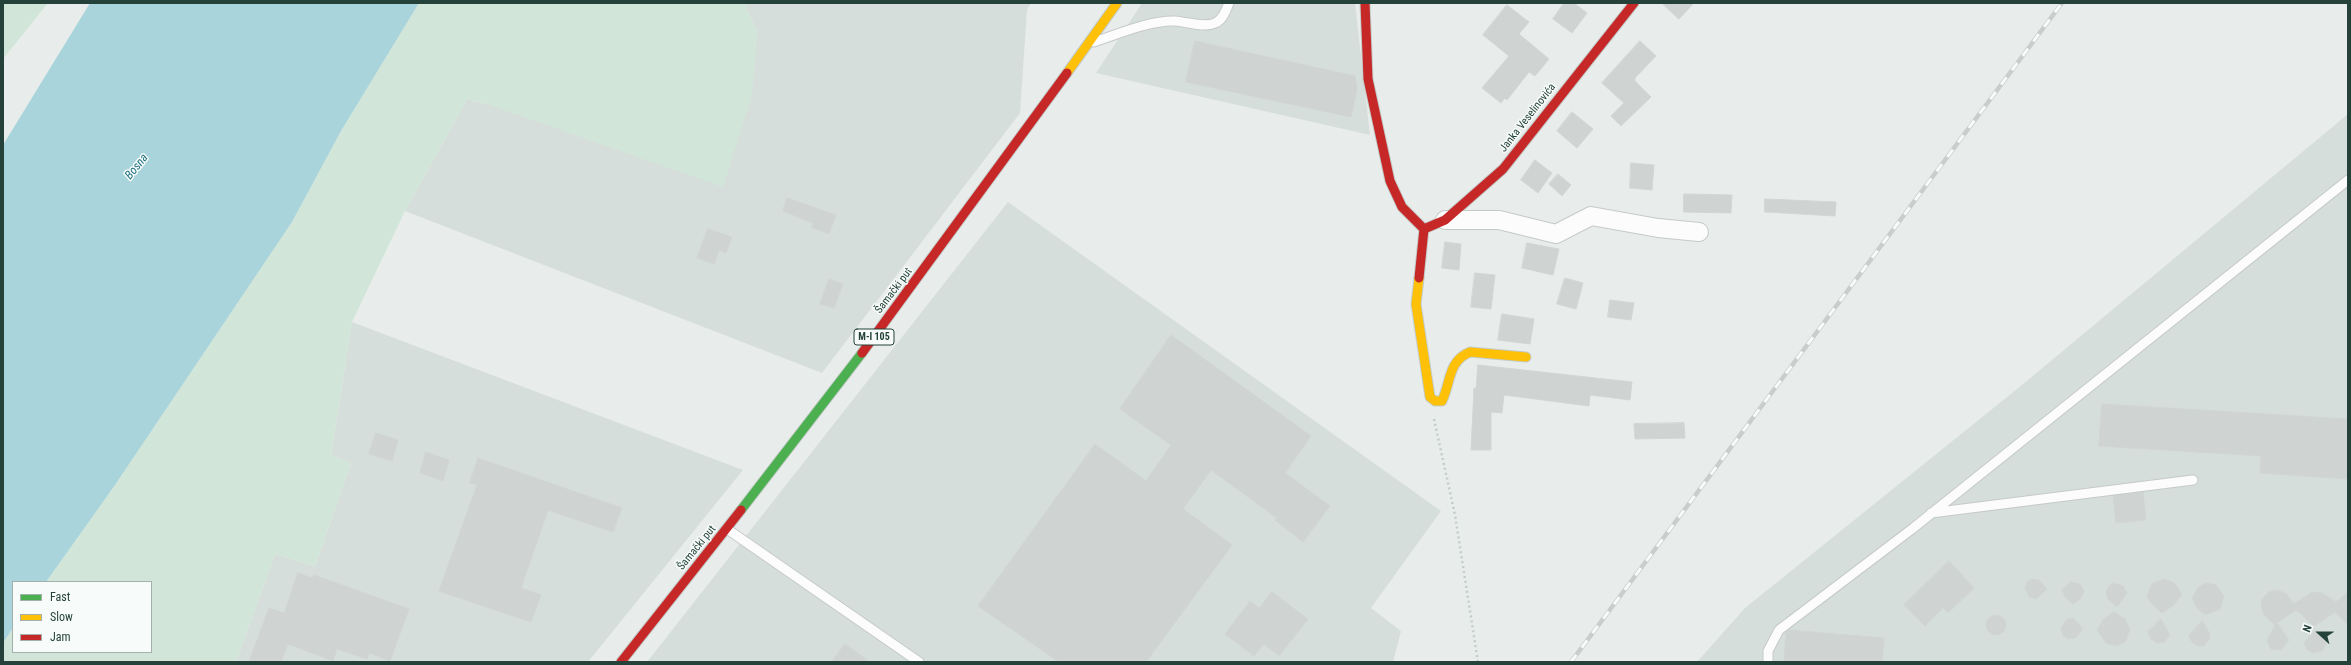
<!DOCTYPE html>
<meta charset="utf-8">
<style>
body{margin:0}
#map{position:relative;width:2351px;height:665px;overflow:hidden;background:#e8edeb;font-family:"Roboto Condensed",sans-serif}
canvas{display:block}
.frame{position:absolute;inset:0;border:4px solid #24423a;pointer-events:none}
.legend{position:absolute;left:12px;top:581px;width:140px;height:72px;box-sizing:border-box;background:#f7fbf9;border:1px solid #a3b1ad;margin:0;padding:5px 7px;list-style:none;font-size:12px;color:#24423a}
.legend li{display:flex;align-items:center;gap:8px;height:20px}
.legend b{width:20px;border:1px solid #a3b1ad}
.north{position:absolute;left:2299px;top:613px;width:40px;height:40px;-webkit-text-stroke:3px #f7fbf9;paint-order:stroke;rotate:291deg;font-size:11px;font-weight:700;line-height:16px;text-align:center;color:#24423a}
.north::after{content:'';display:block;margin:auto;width:14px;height:18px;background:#24423a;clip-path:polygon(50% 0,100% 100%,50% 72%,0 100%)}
</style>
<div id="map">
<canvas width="2351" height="665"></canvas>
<div class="frame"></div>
<ul class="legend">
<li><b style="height:5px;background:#4caf50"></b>Fast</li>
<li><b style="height:5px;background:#ffc107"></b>Slow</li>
<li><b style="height:5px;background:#c62828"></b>Jam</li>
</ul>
<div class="north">N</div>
</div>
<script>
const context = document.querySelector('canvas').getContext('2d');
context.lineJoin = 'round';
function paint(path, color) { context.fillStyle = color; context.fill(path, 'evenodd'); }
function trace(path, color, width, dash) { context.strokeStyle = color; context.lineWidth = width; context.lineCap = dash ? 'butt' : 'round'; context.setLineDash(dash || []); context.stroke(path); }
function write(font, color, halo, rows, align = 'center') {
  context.font = font + ' "Roboto Condensed",sans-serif'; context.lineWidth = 3; context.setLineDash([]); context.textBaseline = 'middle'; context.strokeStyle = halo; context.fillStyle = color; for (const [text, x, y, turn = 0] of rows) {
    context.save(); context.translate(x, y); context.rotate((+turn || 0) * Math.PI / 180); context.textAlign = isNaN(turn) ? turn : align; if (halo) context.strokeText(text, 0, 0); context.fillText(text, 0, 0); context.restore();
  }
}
paint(new Path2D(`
 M 744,3 L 1031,3 L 1027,10 L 1020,113 L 822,373 L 405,211 L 467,99 L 487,104 L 757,32 Z
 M 1142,3 L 1355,3 L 1370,135 L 1096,73 Z
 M 2348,114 L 2348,662 L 1697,662 L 1745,608 L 2017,389 Z
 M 1008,202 L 1441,511 L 1371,608 L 1401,631 L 1393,662 L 647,662 Z
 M 352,322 L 743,470 L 588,662 L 236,662 L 275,554 L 315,566 L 351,463 L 331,455 Z`), '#d6dedb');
paint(new Path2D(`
 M 3,3 L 48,3 L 3,59 Z
 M 419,3 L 744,3 L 757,32 L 752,94 L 723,187 L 487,104 L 467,99 L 405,211 L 352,322 L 331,455 L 351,463 L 315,566 L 275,554 L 236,662 L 3,662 L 3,643 L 13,628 L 13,652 L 151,652 L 151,582 L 46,582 L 115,485 L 292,222 L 341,131 Z`), '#d1e6d8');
paint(new Path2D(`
 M 90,3 L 419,3 L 341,131 L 292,222 L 115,485 L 46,582 L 13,582 L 13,628 L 3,643 L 3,145 Z`), '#a9d4db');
const building = new Path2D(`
 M 1564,3 L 1574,3 L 1587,13 L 1572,33 L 1553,19 Z
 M 1662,3 L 1694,3 L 1679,19 Z
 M 1507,5 L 1529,22 L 1519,34 L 1549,59 L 1535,76 L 1529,72 L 1507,100 L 1505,98 L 1501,103 L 1482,88 L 1509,56 L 1483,35 Z
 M 1195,41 L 1355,76 L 1357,89 L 1351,117 L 1186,82 Z
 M 1640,41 L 1656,56 L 1635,78 L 1635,81 L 1651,97 L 1621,126 L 1611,116 L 1624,103 L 1602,83 Z
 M 1572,112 L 1593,129 L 1577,148 L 1557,131 Z
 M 1535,160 L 1552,173 L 1538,193 L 1521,180 Z
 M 1631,163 L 1654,165 L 1652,190 L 1630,188 Z
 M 1558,174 L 1571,185 L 1562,196 L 1549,184 Z
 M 1684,194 L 1732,195 L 1731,213 L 1684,212 Z
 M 787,198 L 836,215 L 829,234 L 811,227 L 813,223 L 783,211 Z
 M 1765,199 L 1836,202 L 1835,216 L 1765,212 Z
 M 708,229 L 732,237 L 726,253 L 719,250 L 714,264 L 697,258 Z
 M 1445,242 L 1461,244 L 1459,270 L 1442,268 Z
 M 1527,243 L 1559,249 L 1553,275 L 1522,268 Z
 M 1475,273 L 1495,275 L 1491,309 L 1471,307 Z
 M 1565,278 L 1583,283 L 1576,309 L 1557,304 Z
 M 829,279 L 843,284 L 834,308 L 820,304 Z
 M 1610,300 L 1634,303 L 1631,320 L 1608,317 Z
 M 1502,314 L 1534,319 L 1530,344 L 1498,340 Z
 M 1171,335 L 1311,436 L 1285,473 L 1330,506 L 1303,542 L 1275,520 L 1277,518 L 1211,470 L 1183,509 L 1232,545 L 1146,662 L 1059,662 L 978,606 L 1095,444 L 1146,481 L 1171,445 L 1120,409 Z
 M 1478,365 L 1632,382 L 1630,400 L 1590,395 L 1589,406 L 1504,395 L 1502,413 L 1491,412 L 1491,450 L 1471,450 L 1474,388 L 1476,388 Z
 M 2102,404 L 2348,419 L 2348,479 L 2260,473 L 2261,456 L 2099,446 Z
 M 1684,423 L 1685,438 L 1635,439 L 1634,424 Z
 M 376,433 L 398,440 L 392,461 L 369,454 Z
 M 426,452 L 449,460 L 443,481 L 420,473 Z
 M 478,458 L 622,508 L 613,532 L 548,510 L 521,588 L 541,595 L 531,622 L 439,591 L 477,485 L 470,483 Z
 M 2143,492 L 2146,520 L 2116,523 L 2113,496 Z
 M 1949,561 L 1974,588 L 1948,613 L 1943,608 L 1925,626 L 1904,605 Z
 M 298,573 L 312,578 L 314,575 L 409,609 L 390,661 L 369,653 L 367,659 L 337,649 L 333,661 L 288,644 L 281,662 L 249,662 L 269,608 L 284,613 Z
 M 2033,579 L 2039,580 L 2047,589 L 2036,599 L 2029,597 L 2025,588 L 2027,582 Z
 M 2165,579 L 2174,583 L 2182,594 L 2174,605 L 2162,613 L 2151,603 L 2147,596 L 2152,584 Z
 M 2071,582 L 2080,584 L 2084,591 L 2080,599 L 2073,604 L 2065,597 L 2062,590 Z
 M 2114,583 L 2123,586 L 2127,593 L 2117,607 L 2108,599 L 2106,592 L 2109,586 Z
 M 2206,583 L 2216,585 L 2224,596 L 2220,609 L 2205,615 L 2197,608 L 2192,598 L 2198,588 Z
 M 2278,590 L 2287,594 L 2294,604 L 2312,592 L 2322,593 L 2336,602 L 2348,592 L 2348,625 L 2335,612 L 2314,626 L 2296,610 L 2277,623 L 2289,640 L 2281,650 L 2271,649 L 2267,640 L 2275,625 L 2264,615 L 2261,605 L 2262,599 L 2269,592 Z
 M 1272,592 L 1308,619 L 1279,656 L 1264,644 L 1254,656 L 1225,634 L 1250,601 L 1259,608 Z
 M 2114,612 L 2125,619 L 2130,630 L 2125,642 L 2116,646 L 2106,643 L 2097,630 L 2103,620 Z
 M1986 625a10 10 0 1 1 20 0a10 10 0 1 1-20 0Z
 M 2073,618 L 2083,629 L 2075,638 L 2068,639 L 2063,635 L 2061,629 L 2066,620 Z
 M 2161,619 L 2170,635 L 2164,642 L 2157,643 L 2151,639 L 2148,632 Z
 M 2202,621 L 2209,632 L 2210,638 L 2204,646 L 2198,646 L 2192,642 L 2189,636 Z
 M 1789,630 L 1884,638 L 1882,662 L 1784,662 L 1786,632 Z
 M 2316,630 L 2327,643 L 2322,651 L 2312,653 L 2307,649 L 2304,643 Z
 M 845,644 L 870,662 L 832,662 Z`);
paint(building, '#cfd4d2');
trace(building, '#d1d6d4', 1);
const lane = new Path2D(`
 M 1094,42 C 1118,34 1151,20 1175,21 C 1187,22 1205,28 1215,23 C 1223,20 1226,10 1229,3
 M 1931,513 L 2193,480
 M 727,529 L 919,662
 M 1768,662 L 1768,651 L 1779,630 L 1912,529 L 2348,180`);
const street = new Path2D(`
 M 1445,220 L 1499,220 L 1556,234 L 1591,216 L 1658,228 L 1699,232`);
const fast = new Path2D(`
 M 741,510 L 862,353`);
const slow = new Path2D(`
 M 1067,73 L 1117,3
 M 1419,278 L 1416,304 L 1430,397 L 1435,401 L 1442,401 C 1451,382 1448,361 1470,352 L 1526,357`);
const jam = new Path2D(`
 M 1365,3 L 1368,79 L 1390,181 L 1402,207 L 1424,229 L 1419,278
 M 1424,229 L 1445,220 L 1503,169 L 1634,3
 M 862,353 L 1067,73
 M 621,662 L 741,510`);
trace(lane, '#c5cac8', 11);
trace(street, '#c5cac8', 20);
trace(fast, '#c3cbc8', 11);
trace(slow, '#c3cbc8', 11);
trace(jam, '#c3cbc8', 11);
trace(new Path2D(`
 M 1434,419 L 1455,515 L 1478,662`), '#c3ccca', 2.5, [2, 3]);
trace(lane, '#fcfcfc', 9);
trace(street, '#fcfcfc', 18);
trace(fast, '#4caf50', 9);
trace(slow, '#ffc107', 9);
trace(jam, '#c62828', 9);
const rail = new Path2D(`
 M 1571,662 L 2062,3`);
trace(rail, '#c9cdcc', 4.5);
trace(rail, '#f7fbf9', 3, [9]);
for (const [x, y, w] of [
 [874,337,40]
]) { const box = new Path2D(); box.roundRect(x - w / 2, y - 8, w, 16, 3); context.fillStyle = '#f7fbf9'; context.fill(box); trace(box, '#24423a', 1); }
write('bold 10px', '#24423a', null, [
 ["M-I 105",874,337]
]);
write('11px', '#24423a', '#f7fbf9', [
 ["Janka Veselinovića",1528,118,-52],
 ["Šamački put",894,291,-53],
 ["Šamački put",697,548,-51]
]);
write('italic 12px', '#1c6f80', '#f7fbf9', [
 ["Bosna",137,167,-51]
]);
</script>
